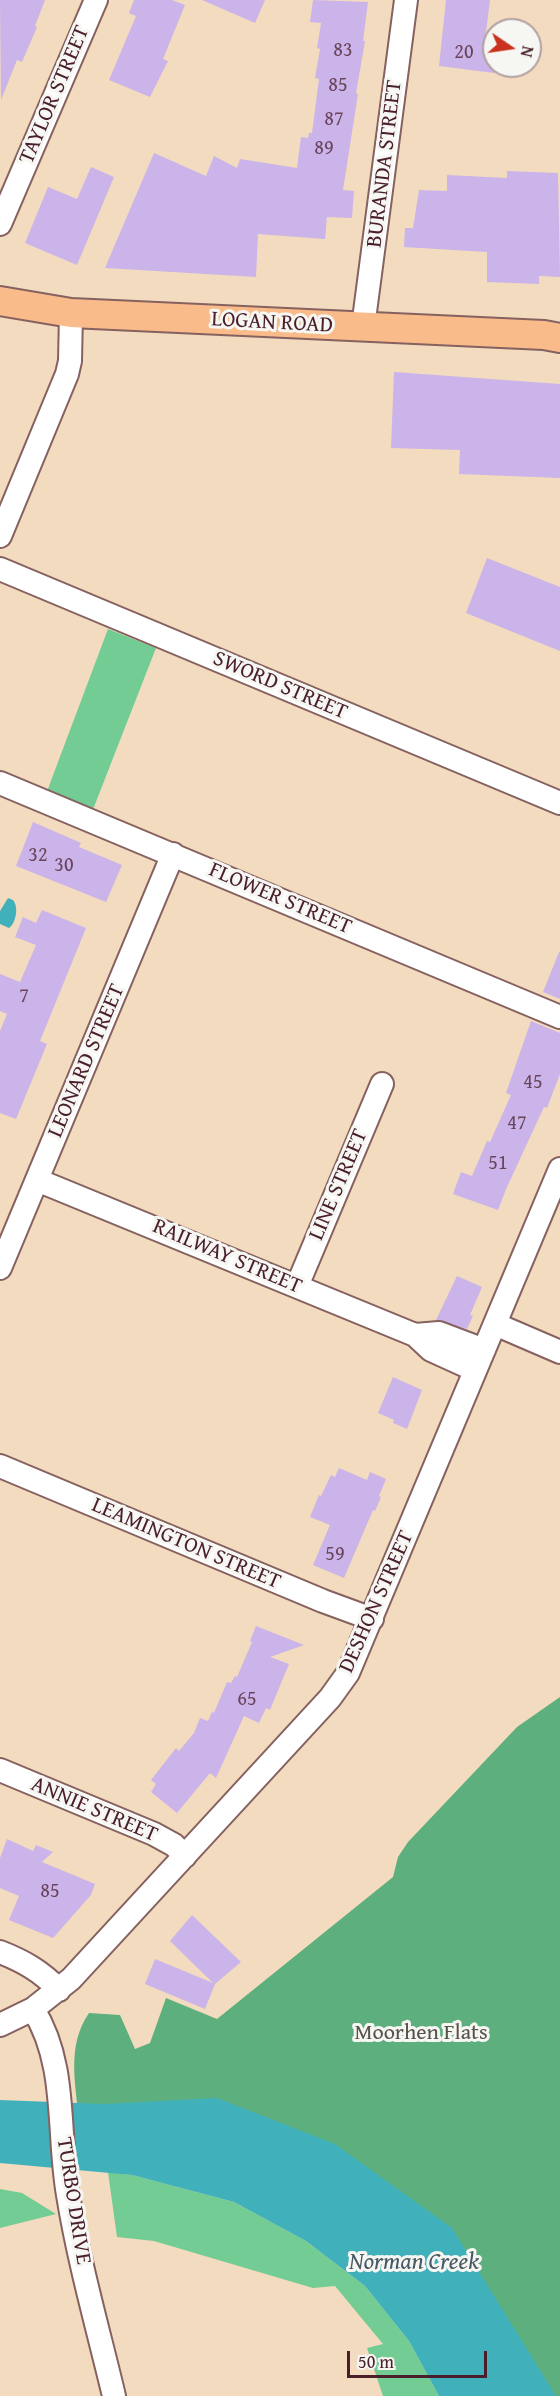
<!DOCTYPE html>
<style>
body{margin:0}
#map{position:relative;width:560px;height:2396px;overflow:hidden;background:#f3dbbf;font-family:"Gentium Book Plus",serif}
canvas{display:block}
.north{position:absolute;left:482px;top:18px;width:60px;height:60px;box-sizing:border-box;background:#f6f6f2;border:2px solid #b1a0a2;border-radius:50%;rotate:103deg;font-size:16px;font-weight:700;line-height:24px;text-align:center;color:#4a1f2b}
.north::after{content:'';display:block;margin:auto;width:21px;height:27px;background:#c8321e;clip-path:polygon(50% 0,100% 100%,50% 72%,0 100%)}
.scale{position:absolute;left:347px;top:2351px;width:140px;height:27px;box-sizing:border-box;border:3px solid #4a1f2b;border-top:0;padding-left:8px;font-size:18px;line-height:21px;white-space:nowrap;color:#4a1f2b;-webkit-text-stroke:4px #f6f6f2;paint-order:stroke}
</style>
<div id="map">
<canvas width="560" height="2396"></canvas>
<div class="north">N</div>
<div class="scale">50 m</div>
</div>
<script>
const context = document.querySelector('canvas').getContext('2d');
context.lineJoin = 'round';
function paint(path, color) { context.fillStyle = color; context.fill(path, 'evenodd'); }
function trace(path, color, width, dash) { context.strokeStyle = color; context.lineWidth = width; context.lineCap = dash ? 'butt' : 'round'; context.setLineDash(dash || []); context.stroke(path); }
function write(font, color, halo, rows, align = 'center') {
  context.font = font + ' "Gentium Book Plus",serif'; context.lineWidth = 6; context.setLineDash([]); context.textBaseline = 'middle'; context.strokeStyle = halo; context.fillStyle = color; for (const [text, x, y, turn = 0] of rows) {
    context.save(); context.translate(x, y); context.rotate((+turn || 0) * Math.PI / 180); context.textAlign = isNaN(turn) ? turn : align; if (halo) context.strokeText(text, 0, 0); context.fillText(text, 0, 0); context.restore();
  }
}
paint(new Path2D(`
 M 108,629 L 156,648 L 92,812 L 46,794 Z
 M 108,2172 L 132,2175 L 234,2202 L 306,2241 L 365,2286 L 409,2341 L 439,2396 L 383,2396 L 367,2348 L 383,2344 L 335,2286 L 313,2288 L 154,2241 L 117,2237 Z
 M 0,2189 L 22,2193 L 56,2214 L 0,2228 Z`), '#72cc93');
paint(new Path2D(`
 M 560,1697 L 560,2396 L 517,2396 L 468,2306 L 79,2119 C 75,2082 67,2045 89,2013 L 120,2015 L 135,2049 L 150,2043 L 166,1998 L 217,2019 L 393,1877 L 398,1857 L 408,1842 L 517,1727 Z`), '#5db07d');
paint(new Path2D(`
 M 8,898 L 13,900 C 19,907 16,923 9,928 L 0,924 L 0,911 Z
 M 217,2098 L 335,2144 L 452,2228 L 556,2396 L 439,2396 L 409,2341 L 365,2286 L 306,2241 L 234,2202 L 132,2175 L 0,2163 L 0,2100 L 105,2104 Z`), '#40b0bb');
paint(new Path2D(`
 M 0,0 L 45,0 L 35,26 L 37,27 L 22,62 L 17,60 L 1,100 Z
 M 134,0 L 172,0 L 185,5 L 163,59 L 168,61 L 150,97 L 109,80 L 136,16 L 129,13 Z
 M 202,0 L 265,0 L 255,23 Z
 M 313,0 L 368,2 L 363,41 L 365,41 L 356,93 L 358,94 L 343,190 L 354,191 L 352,218 L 327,217 L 325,239 L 258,234 L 256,277 L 105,268 L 154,153 L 206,176 L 214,156 L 237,168 L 240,159 L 297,168 L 301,137 L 308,138 L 309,133 L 312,133 L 319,79 L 315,78 L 320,49 L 317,48 L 321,23 L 310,22 Z
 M 446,0 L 490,0 L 485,40 L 494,42 L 494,73 L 439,66 Z
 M 91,167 L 114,177 L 77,265 L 25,243 L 48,187 L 77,199 Z
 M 507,171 L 558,173 L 560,277 L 539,276 L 539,284 L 487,282 L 487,252 L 404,247 L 405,228 L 413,228 L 419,190 L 447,191 L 447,175 L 507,178 Z
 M 394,372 L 560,384 L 560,478 L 459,474 L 460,450 L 391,448 Z
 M 487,558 L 560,587 L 560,651 L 466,613 Z
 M 33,822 L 81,843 L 79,847 L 122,865 L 106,902 L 16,866 Z
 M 42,910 L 86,928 L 40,1041 L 47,1044 L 16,1119 L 0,1113 L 0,1031 L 7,1014 L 0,1011 L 0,974 L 20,982 L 36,945 L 15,937 L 23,917 L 36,923 Z
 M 559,952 L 560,952 L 560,999 L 543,992 Z
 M 531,1021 L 560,1033 L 560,1074 L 547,1108 L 544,1107 L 507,1187 L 498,1210 L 453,1194 L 461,1172 L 472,1176 L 487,1141 L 490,1142 L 511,1095 L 506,1093 Z
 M 457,1276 L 482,1287 L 470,1315 L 473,1316 L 467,1329 L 436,1320 Z
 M 393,1377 L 422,1390 L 407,1429 L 393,1423 L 394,1420 L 378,1413 Z
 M 339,1468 L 367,1480 L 370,1472 L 386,1479 L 379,1496 L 381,1497 L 375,1511 L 373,1510 L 344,1578 L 313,1565 L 330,1525 L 310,1517 L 319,1495 L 321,1496 L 331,1475 L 335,1477 Z
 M 256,1626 L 304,1645 L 270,1657 L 289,1664 L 270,1710 L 266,1708 L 259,1723 L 244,1716 L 216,1778 L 210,1773 L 177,1813 L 151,1792 L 156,1784 L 151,1780 L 176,1748 L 179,1751 L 194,1733 L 200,1718 L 208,1721 L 212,1712 L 214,1713 L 227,1682 L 231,1683 L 235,1676 L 237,1677 L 252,1642 L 250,1641 Z
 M 7,1839 L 33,1851 L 36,1845 L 53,1852 L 42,1862 L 95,1884 L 91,1895 L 53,1938 L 9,1920 L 19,1896 L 0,1888 L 0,1858 Z
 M 192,1915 L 241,1962 L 215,1984 L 205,2009 L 145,1984 L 155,1959 L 213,1983 L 170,1941 Z`), '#cab4ea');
const minor = new Path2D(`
 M 0,224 L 96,0
 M 363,327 L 406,0
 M 0,536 L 67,374 L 70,361 L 71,313
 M 0,569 L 560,803
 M 0,783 L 560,1017
 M 37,1180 L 415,1335 L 431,1350 L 475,1370
 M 0,1268 L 173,854
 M 297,1286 L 382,1084
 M 495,1324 L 560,1352
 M 415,1335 L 439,1333 L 484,1350
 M 0,1466 L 323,1601 L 372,1619
 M 0,1770 L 154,1834 L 174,1845 L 185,1856
 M 0,1952 C 23,1961 41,1971 59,1990
 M 33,2009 C 68,2065 57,2132 68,2195 C 79,2263 98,2329 114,2396
 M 0,2025 L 33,2009 L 71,1979 L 330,1698 L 348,1673 L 560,1169`);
const major = new Path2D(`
 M 0,301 L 71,313 L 544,335 L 560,338`);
trace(minor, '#85615f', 26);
trace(major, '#85615f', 32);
trace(minor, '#fff', 22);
trace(major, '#fabb8b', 28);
write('20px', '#6a445b', null, [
 ["83",343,51],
 ["20",464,53],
 ["85",338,86],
 ["87",334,120],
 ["89",324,149],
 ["32",38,856],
 ["30",64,866],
 ["7",24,997],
 ["45",533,1083],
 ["47",517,1124],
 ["51",498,1164],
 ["59",335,1555],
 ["65",247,1700],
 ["85",50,1892]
]);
write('22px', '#4a1f2b', '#f6f6f2', [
 ["TAYLOR STREET",55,95,-67],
 ["BURANDA STREET",385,164,-83],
 ["LOGAN ROAD",272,323,3],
 ["SWORD STREET",280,686,23],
 ["FLOWER STREET",280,899,23],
 ["LEONARD STREET",87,1061,-67],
 ["LINE STREET",339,1185,-67],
 ["RAILWAY STREET",227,1257,23],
 ["LEAMINGTON STREET",186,1544,23],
 ["DESHON STREET",377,1602,-66],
 ["ANNIE STREET",94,1810,23],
 ["TURBO DRIVE",73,2201,81]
]);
write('22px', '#56534a', '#f6f6f2', [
 ["Moorhen Flats",421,2033]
]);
write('italic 24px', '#465965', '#f6f6f2', [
 ["Norman Creek",414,2263]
]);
</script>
